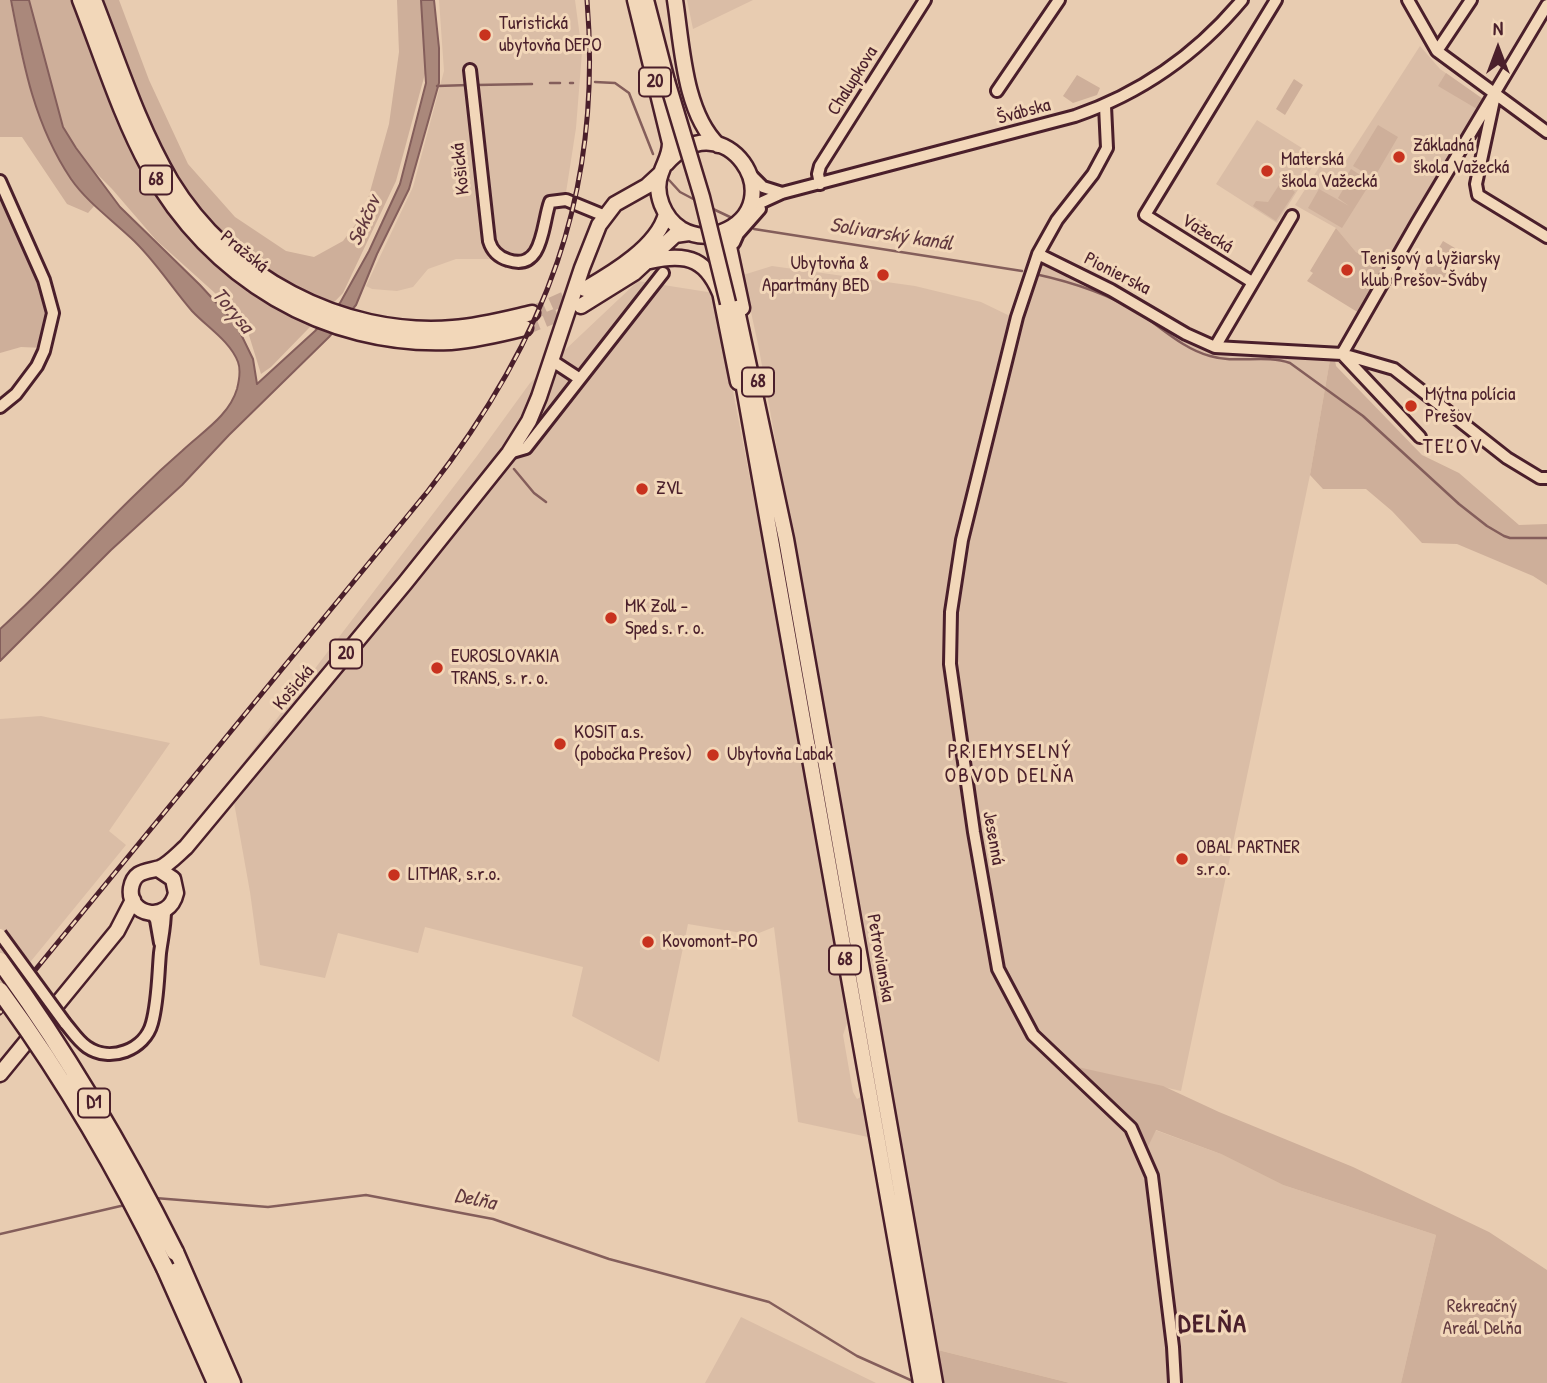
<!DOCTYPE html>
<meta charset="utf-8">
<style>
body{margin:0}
#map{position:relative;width:1547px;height:1383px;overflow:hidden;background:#e8ccb1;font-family:"Patrick Hand",sans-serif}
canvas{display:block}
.north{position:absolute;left:1463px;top:14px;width:70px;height:70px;-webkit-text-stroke:5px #f2d7b9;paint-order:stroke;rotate:0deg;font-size:19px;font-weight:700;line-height:28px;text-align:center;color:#4a1f2b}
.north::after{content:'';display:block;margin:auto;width:24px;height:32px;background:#4a1f2b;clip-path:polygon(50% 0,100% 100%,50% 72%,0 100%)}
</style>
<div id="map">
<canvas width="1547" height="1383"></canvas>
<div class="north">N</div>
</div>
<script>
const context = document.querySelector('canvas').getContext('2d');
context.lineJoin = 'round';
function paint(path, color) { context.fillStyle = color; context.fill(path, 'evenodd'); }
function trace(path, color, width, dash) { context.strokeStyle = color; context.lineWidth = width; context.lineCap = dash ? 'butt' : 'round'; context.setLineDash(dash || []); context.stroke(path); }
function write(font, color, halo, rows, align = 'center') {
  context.font = font + ' "Patrick Hand",sans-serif'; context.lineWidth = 6; context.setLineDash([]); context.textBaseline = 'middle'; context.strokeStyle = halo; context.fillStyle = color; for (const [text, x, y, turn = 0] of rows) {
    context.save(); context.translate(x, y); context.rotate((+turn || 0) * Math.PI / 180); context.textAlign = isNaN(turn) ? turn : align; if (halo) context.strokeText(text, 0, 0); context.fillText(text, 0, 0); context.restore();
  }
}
paint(new Path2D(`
 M 439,0 L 575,0 L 582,52 L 576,128 L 565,199 L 551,199 L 537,254 L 497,259 L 456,259 L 428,269 L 413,287 L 397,291 L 372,289 L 366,286 L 413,187 L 444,71 Z
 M 687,0 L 753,0 L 693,29 Z
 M 1420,46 L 1440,69 L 1484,100 L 1385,268 L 1356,252 L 1336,228 L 1295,205 L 1329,152 L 1345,162 Z
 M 1257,120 L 1318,158 L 1277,223 L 1216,184 Z
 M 1038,254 L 1069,262 L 1137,297 L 1175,319 L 1214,346 L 1331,354 L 1310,475 L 1181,1091 L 1075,1067 L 1130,1123 L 1145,1153 L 1155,1130 L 1221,1154 L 1283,1185 L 1436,1235 L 1401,1383 L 1070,1383 L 934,1349 L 818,680 L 759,349 L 743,275 L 772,266 L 915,286 L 981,302 L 1014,318 Z
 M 638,281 L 714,293 L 770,582 L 848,1020 L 843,1035 L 853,1092 L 857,1099 L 861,1097 L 868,1137 L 798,1122 L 774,927 L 754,935 L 688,924 L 659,1062 L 572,1016 L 583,967 L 425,927 L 418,953 L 338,933 L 325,978 L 260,965 L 250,892 L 230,780 L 477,456 L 530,383 Z
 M 41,716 L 170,743 L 109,831 L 126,845 L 0,999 L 0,719 Z
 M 741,1317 L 876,1383 L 705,1383 Z`), '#dabda6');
paint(new Path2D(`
 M 0,0 L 10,0 C 22,59 32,116 65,167 C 75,181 82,194 95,205 L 88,213 L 67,204 L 22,137 L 0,137 Z
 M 29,0 L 119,0 L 149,80 L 188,164 L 235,217 L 286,251 L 314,257 L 343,241 L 364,213 L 389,124 L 399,52 L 397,0 L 421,0 L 426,70 L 396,181 L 343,293 L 271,367 L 261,374 L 248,332 L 216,294 L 156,240 L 112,189 L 83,160 L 76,148 L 63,127 Z
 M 1446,73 L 1483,99 L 1477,109 L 1438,86 Z
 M 1077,75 L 1100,88 L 1097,95 L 1073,103 L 1063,96 Z
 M 1294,79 L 1303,85 L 1285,115 L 1276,109 Z
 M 1378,125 L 1398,137 L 1374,178 L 1353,166 Z
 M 1351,169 L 1371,182 L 1342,228 L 1308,208 L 1319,189 L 1349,206 L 1338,198 L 1344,188 L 1341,185 Z
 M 1281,182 L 1295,192 L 1276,221 L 1253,206 L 1256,201 L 1268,202 Z
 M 0,189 L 41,282 L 50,312 L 44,348 L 21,347 L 0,353 Z
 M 1191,214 L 1208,225 L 1201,237 L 1184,226 Z
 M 1336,228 L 1356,252 L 1385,268 L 1359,313 L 1307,281 L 1313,273 L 1310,271 Z
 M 1443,241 L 1460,251 L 1441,283 L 1424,273 Z
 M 1331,354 L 1334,354 L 1336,366 L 1422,455 L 1459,473 L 1519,525 L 1547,524 L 1547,585 L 1533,576 L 1457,544 L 1422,543 L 1392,511 L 1366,489 L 1323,489 L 1310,475 Z
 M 1073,1066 L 1163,1086 L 1219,1112 L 1353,1167 L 1489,1232 L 1547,1270 L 1547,1383 L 1401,1383 L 1436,1235 L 1283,1185 L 1221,1154 L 1156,1130 L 1144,1155 L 1130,1123 Z
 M 934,1349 L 1070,1383 L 942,1383 Z`), '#ceaf9a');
const water = new Path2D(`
 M 11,0 L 29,0 L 63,127 L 76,148 L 120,207 L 200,285 L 236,324 L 253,359 L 257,384 L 315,331 L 340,303 L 369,251 L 400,184 L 426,83 L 421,0 L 434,0 L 439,48 L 439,83 L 409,189 L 377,254 L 356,305 L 329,337 L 229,435 L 182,485 L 111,550 L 0,661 L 0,629 C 49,585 92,536 139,491 C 153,477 167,464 182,451 C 202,432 229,416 237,389 C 239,381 241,370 238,362 C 230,341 207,327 192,311 C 171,287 155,260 131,238 C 111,219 87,202 71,179 C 34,124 23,63 11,0 Z`);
paint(water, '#aa887b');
trace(water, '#845e5b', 2);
trace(new Path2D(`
 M 595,82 L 615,83 L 629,93 L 653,154
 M 550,83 L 560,83
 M 570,83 L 573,83
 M 476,85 L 532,84
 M 437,86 L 469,85
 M 669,180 L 680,192 L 699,202
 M 711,208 L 730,217
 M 754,229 L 1022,271
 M 1035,274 C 1072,282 1109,294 1141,314 C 1163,329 1184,349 1210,356 C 1236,364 1265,354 1290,363 L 1363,416 L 1459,504 L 1487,526 L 1504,536 L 1510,538 L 1547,538
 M 514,469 L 534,493 L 546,502
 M 155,1198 L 268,1207 L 366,1195 L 493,1219 L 609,1259 L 769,1302 L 857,1356 L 917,1383
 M 0,1234 L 125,1205`), '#845e5b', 2.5);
trace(new Path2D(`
 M 532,313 L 581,291
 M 525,328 L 575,308`), '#c8a996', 14, [14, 7]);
const minor = new Path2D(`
 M 1408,0 L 1437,51 L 1547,132
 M 1437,51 L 1471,0
 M 470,70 L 489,241 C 492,251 498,257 508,260 C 544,272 542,223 550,202 L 566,200 L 605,216
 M 997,91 L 1059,0
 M 1494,100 L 1476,184 L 1478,195 L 1547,237
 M 1105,106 L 1107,148 L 1093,174 L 1057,220 L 1038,254 L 1017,317 L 962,540 L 951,612 L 950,664 L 974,832 L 998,969 L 1033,1035 L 1131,1128 L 1152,1176 L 1173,1347 L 1175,1383
 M 750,174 L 763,187 L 782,193
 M 0,181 L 44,280 L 53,313 L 44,351 L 37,366 L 16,394 L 0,407
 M 820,184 L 818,174 L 820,166 L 925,0
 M 746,213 L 758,204 L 782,193 L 1075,116 C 1142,93 1197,54 1242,0
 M 734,243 L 738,234 L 760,209
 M 1038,254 L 1111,290 L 1186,334 L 1215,347 L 1342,354 L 1394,369 L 1507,458 L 1540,478 L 1547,478
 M 1252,282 L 1145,215 L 1276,0
 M 1215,347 L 1292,216
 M 551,360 L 580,379
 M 1420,437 L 1342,354 L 1417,223 L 1547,5
 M 509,453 L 526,448 L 663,273
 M 152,913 L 156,920 L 160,943
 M 65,1023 C 72,1031 78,1041 87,1047 C 110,1063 145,1050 152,1023 C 158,1001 158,976 160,953 C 162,938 165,926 165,910`);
const major = new Path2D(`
 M 80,0 C 102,56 120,115 149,168 C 209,278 325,348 451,342 C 476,340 501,334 525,328
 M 94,0 C 118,61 138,125 171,181 C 229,276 341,337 453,328 C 480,326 506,319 532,313
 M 635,0 L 670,143 C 670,155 665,161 661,173 C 653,193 664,218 681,229 C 695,237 708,238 722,232 C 794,203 724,98 666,164
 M 646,0 L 667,81
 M 675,0 C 682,45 684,112 718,145
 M 734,226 L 728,242 L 742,308
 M 650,261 C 689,252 708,260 722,298
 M 585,289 C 613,273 658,246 666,214
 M 720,292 L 738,382
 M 735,301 L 786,539 L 935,1383
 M 581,306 L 634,273 L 675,235 L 689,233
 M 741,371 L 921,1383
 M 158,869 L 173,879 L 176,893 C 169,924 127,916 131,888 C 134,870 147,872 160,868 C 169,864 178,854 186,847 L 405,583 L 509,453 L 529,421 L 539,397 L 582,268 L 599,225 L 615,204 L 647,186 L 660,174
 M 0,1074 L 117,931 L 133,900`);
const highway = new Path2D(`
 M 175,1252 L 232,1383
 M 165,1268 L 216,1383`);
trace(minor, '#4a1f2b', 16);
trace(major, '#4a1f2b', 19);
trace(highway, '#4a1f2b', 21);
trace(minor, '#f2d7b9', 10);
trace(major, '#f2d7b9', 14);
trace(highway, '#f2d7b9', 16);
const rail = new Path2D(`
 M 0,1013 L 428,491 C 545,341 603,193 587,0`);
trace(rail, '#4a1f2b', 5);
trace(rail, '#f2d7b9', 2.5, [8]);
const minorBridge = new Path2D(`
 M 0,934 L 65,1023`);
const majorBridge = new Path2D(`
 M 667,81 L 702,197 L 728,303`);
const highwayBridge = new Path2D(`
 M 0,961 C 67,1053 124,1150 175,1252
 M 0,991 C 64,1078 118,1171 165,1268`);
trace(minorBridge, '#4a1f2b', 16, []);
trace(majorBridge, '#4a1f2b', 19, []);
trace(highwayBridge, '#4a1f2b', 21, []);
trace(minorBridge, '#f2d7b9', 10);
trace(majorBridge, '#f2d7b9', 14);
trace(highwayBridge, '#f2d7b9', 16);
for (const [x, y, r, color] of [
 [485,35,7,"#c8321e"],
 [1399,157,7,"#c8321e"],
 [1267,171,7,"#c8321e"],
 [1347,270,7,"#c8321e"],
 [883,275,7,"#c8321e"],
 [1411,406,7,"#c8321e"],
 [642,489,7,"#c8321e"],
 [611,618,7,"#c8321e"],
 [437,668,7,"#c8321e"],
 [560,744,7,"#c8321e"],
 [713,755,7,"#c8321e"],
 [1182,859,7,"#c8321e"],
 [394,875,7,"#c8321e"],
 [648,942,7,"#c8321e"]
]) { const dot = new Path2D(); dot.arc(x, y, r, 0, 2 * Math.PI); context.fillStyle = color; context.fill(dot); trace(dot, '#f2d7b9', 2.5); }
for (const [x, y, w] of [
 [655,82,32],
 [156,180,32],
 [758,382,32],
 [346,654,32],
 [845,960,32],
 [94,1103,32]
]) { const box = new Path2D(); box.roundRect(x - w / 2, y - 14.5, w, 29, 5); context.fillStyle = '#f2d7b9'; context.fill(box); trace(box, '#4a1f2b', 2); }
write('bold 18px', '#4a1f2b', null, [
 ["20",655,82],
 ["68",156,180],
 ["68",758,382],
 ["20",346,654],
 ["68",845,960],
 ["D1",94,1103]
]);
write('19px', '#4a1f2b', '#f2d7b9', [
 ["Turistická",499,24],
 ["ubytovňa DEPO",499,46],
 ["Základná",1413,146],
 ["škola Važecká",1413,168],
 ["Materská",1281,160],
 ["škola Važecká",1281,182],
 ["Tenisový a lyžiarsky",1361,259],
 ["klub Prešov-Šváby",1361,281],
 ["Ubytovňa &",869,264,"right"],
 ["Apartmány BED",869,286,"right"],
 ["Mýtna polícia",1425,395],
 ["Prešov",1425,417],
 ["ZVL",656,489],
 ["MK Zoll -",625,607],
 ["Sped s. r. o.",625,629],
 ["EUROSLOVAKIA",451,657],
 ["TRANS, s. r. o.",451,679],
 ["KOSIT a.s.",574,733],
 ["(pobočka Prešov)",574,755],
 ["Ubytovňa Labak",727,755],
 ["OBAL PARTNER",1196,848],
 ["s.r.o.",1196,870],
 ["LITMAR, s.r.o.",408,875],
 ["Kovomont-PO",662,942]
], 'left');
write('19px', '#4a1f2b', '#f2d7b9', [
 ["Chalupkova",853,81,-58],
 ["Švábska",1024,112,-15],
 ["Košická",461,169,-96],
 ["Važecká",1207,234,32],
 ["Pražská",244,252,39],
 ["Pionierska",1117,274,27],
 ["Košická",294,688,-50],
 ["Jesenná",993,838,80],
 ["Petrovianska",880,958,80]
]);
write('19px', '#643c41', '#f2d7b9', [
 ["Rekreačný",1482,1307],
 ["Areál Delňa",1482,1329]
]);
write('italic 21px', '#62393f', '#f2d7b9', [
 ["Sekčov",365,221,-66],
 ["Solivarský kanál",891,235,9],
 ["Torysa",232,311,50],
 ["Delňa",475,1200,12]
]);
context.letterSpacing = '2px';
write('21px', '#4a1f2b', '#f2d7b9', [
 ["TEĽOV",1453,447],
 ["PRIEMYSELNÝ",1010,752],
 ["OBVOD DELŇA",1010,776]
]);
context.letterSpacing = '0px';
context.letterSpacing = '2px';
write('bold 26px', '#4a1f2b', '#f2d7b9', [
 ["DELŇA",1213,1325]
]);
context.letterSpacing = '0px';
</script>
